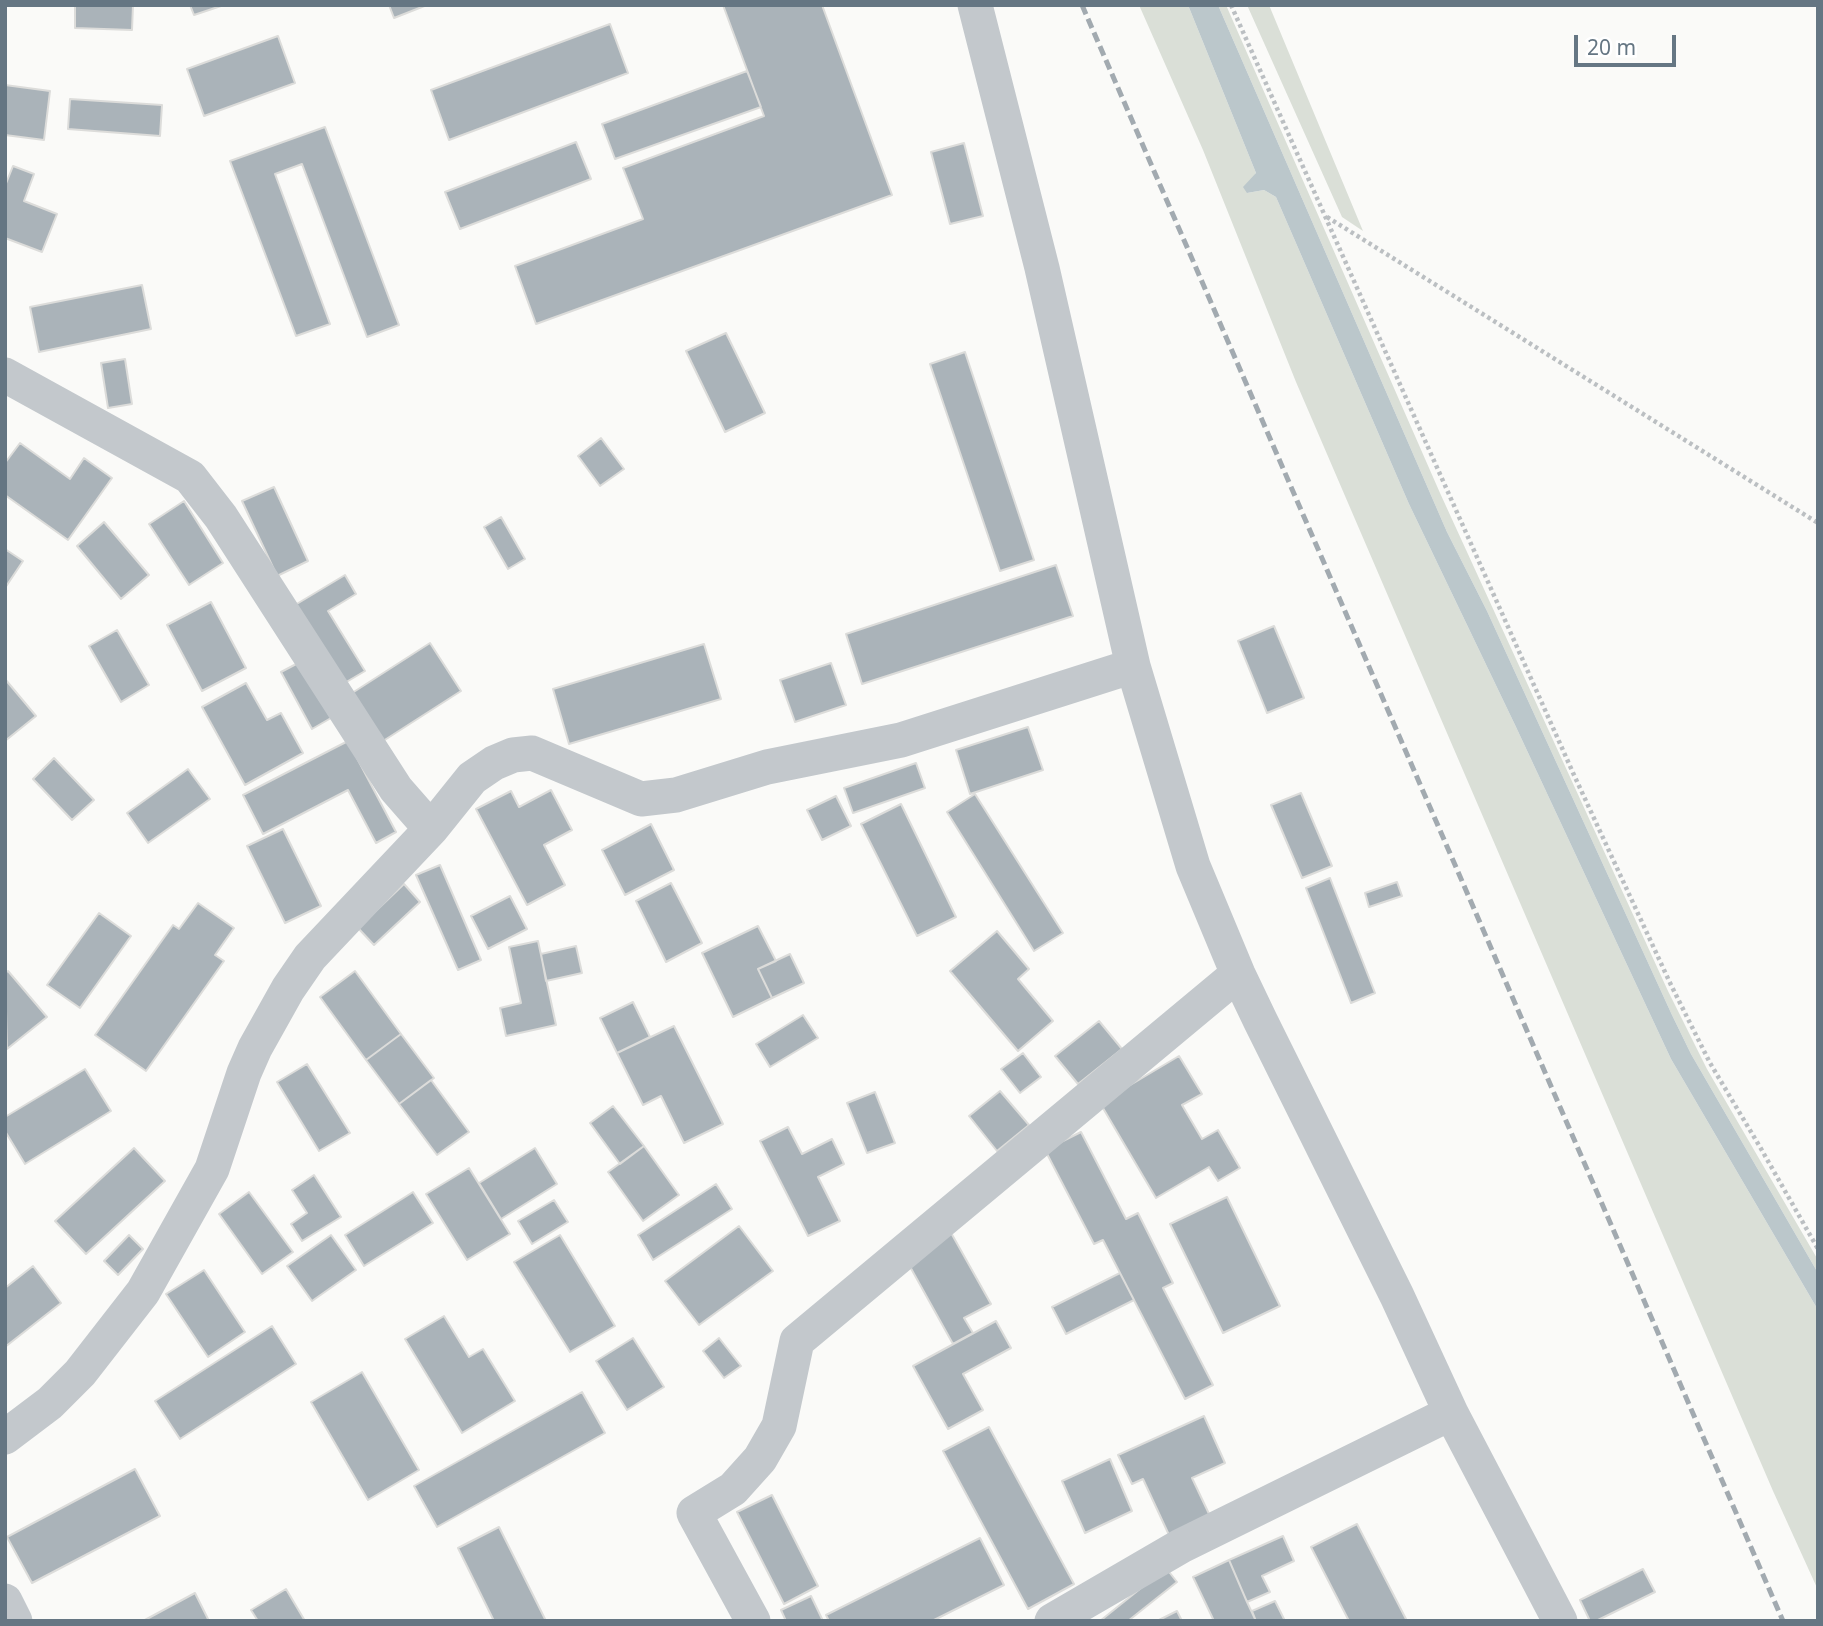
<!DOCTYPE html>
<style>
body{margin:0}
#map{position:relative;width:1823px;height:1626px;overflow:hidden;background:#fafaf8;font-family:"Noto Sans",sans-serif}
canvas{display:block}
.frame{position:absolute;inset:0;border:7px solid #657683;pointer-events:none}
.scale{position:absolute;left:1574px;top:35px;width:102px;height:32px;box-sizing:border-box;border:4px solid #657683;border-top:0;padding-left:9px;font-size:21px;line-height:24px;white-space:nowrap;color:#657683;-webkit-text-stroke:5px #fff;paint-order:stroke}
</style>
<div id="map">
<canvas width="1823" height="1626"></canvas>
<div class="frame"></div>
<div class="scale">20 m</div>
</div>
<script>
const context = document.querySelector('canvas').getContext('2d');
context.lineJoin = 'round';
function paint(path, color) { context.fillStyle = color; context.fill(path, 'evenodd'); }
function trace(path, color, width, dash) { context.strokeStyle = color; context.lineWidth = width; context.lineCap = dash ? 'butt' : 'round'; context.setLineDash(dash || []); context.stroke(path); }
paint(new Path2D(`
 M 1139,5 L 1188,5 L 1256,173 L 1247,193 L 1264,190 L 1276,197 L 1409,504 L 1516,727 L 1671,1059 L 1818,1310 L 1818,1590 L 1773,1491 L 1296,382 L 1203,150 Z
 M 1218,5 L 1226,5 L 1440,493 L 1668,991 L 1707,1069 L 1818,1260 L 1818,1273 L 1691,1054 L 1672,1015 L 1487,611 L 1447,532 Z
 M 1247,5 L 1269,5 L 1363,231 L 1342,217 Z`), '#dadfd7');
paint(new Path2D(`
 M 1188,5 L 1218,5 L 1447,532 L 1487,611 L 1672,1015 L 1691,1054 L 1818,1273 L 1818,1310 L 1671,1059 L 1516,727 L 1409,504 L 1276,197 L 1264,190 L 1247,193 L 1243,187 L 1256,173 Z`), '#bbc7cb');
const building = new Path2D(`
 M 75,5 L 133,5 L 132,30 L 75,28 Z
 M 190,5 L 224,5 L 194,15 Z
 M 389,5 L 427,5 L 394,18 Z
 M 723,5 L 822,5 L 892,195 L 536,324 L 515,266 L 643,219 L 623,168 L 764,116 Z
 M 610,24 L 628,73 L 449,140 L 431,90 Z
 M 278,36 L 295,83 L 204,116 L 187,69 Z
 M 747,71 L 761,107 L 615,159 L 602,124 Z
 M 5,85 L 50,91 L 44,140 L 5,135 Z
 M 70,99 L 162,105 L 160,136 L 68,129 Z
 M 325,127 L 399,325 L 367,337 L 302,164 L 275,174 L 330,324 L 296,336 L 230,161 Z
 M 576,142 L 591,179 L 460,229 L 445,192 Z
 M 964,143 L 983,216 L 950,224 L 931,152 Z
 M 13,166 L 34,174 L 24,201 L 57,214 L 42,252 L 5,238 L 5,186 Z
 M 142,285 L 151,329 L 39,352 L 30,307 Z
 M 726,333 L 765,413 L 725,432 L 686,351 Z
 M 965,352 L 1034,560 L 1000,571 L 930,364 Z
 M 125,359 L 132,404 L 108,408 L 101,363 Z
 M 601,438 L 624,469 L 600,486 L 578,456 Z
 M 20,443 L 70,479 L 84,458 L 112,478 L 68,540 L 5,495 L 5,463 Z
 M 274,487 L 308,561 L 277,576 L 242,501 Z
 M 184,501 L 223,563 L 189,585 L 149,524 Z
 M 501,517 L 525,559 L 508,569 L 484,527 Z
 M 104,522 L 149,575 L 121,599 L 77,546 Z
 M 5,549 L 23,561 L 5,588 Z
 M 1056,565 L 1073,616 L 862,684 L 846,634 Z
 M 345,575 L 356,594 L 328,611 L 365,671 L 343,684 L 295,605 Z
 M 211,602 L 246,668 L 202,691 L 167,625 Z
 M 1274,626 L 1304,698 L 1267,713 L 1238,641 Z
 M 117,630 L 149,685 L 121,702 L 89,646 Z
 M 430,643 L 461,691 L 380,743 L 349,695 Z
 M 704,644 L 721,699 L 569,744 L 553,689 Z
 M 300,662 L 331,718 L 312,729 L 281,672 Z
 M 831,663 L 846,705 L 795,722 L 780,680 Z
 M 5,679 L 36,716 L 5,741 Z
 M 246,683 L 267,720 L 281,713 L 303,753 L 245,785 L 202,707 Z
 M 1028,727 L 1043,770 L 970,794 L 956,750 Z
 M 348,741 L 396,832 L 376,843 L 348,790 L 263,834 L 243,795 Z
 M 54,758 L 94,800 L 72,820 L 33,779 Z
 M 916,763 L 925,788 L 853,813 L 844,788 Z
 M 188,769 L 210,799 L 148,843 L 127,813 Z
 M 551,790 L 572,830 L 544,845 L 565,885 L 527,905 L 476,809 L 511,791 L 519,807 Z
 M 1301,793 L 1332,866 L 1302,878 L 1271,805 Z
 M 975,794 L 1063,933 L 1034,951 L 947,812 Z
 M 836,796 L 851,826 L 822,840 L 807,810 Z
 M 901,804 L 956,917 L 917,936 L 861,824 Z
 M 651,824 L 674,870 L 625,895 L 602,850 Z
 M 283,829 L 321,906 L 285,923 L 247,846 Z
 M 440,865 L 481,960 L 458,970 L 416,875 Z
 M 1330,878 L 1375,993 L 1351,1003 L 1306,888 Z
 M 1397,882 L 1402,896 L 1369,907 L 1365,893 Z
 M 671,883 L 702,943 L 666,962 L 636,901 Z
 M 404,884 L 420,902 L 374,945 L 358,928 Z
 M 510,896 L 527,929 L 488,949 L 471,916 Z
 M 198,903 L 234,928 L 215,955 L 224,961 L 146,1071 L 95,1035 L 173,925 L 179,929 Z
 M 99,913 L 131,936 L 80,1008 L 47,985 Z
 M 758,926 L 776,961 L 758,969 L 772,998 L 733,1017 L 702,953 Z
 M 997,931 L 1029,969 L 1018,979 L 1053,1021 L 1018,1051 L 950,971 Z
 M 538,941 L 556,1025 L 506,1036 L 500,1008 L 521,1003 L 509,947 Z
 M 576,946 L 582,973 L 546,981 L 541,954 Z
 M 790,954 L 804,983 L 772,998 L 758,969 Z
 M 8,971 L 47,1017 L 7,1049 L 5,973 Z
 M 355,971 L 401,1034 L 366,1060 L 320,997 Z
 M 633,1002 L 650,1037 L 617,1053 L 600,1018 Z
 M 803,1015 L 818,1038 L 770,1067 L 756,1044 Z
 M 1099,1021 L 1122,1049 L 1078,1084 L 1055,1056 Z
 M 674,1026 L 723,1124 L 684,1143 L 661,1096 L 643,1105 L 617,1053 Z
 M 401,1034 L 434,1078 L 399,1104 L 366,1060 Z
 M 1023,1053 L 1041,1077 L 1020,1093 L 1001,1069 Z
 M 1179,1056 L 1202,1094 L 1182,1105 L 1202,1139 L 1218,1130 L 1240,1168 L 1218,1181 L 1209,1167 L 1156,1198 L 1100,1103 Z
 M 307,1064 L 350,1133 L 319,1151 L 277,1082 Z
 M 85,1069 L 111,1111 L 25,1164 L 5,1131 L 5,1117 Z
 M 431,1080 L 469,1132 L 437,1155 L 399,1104 Z
 M 1000,1091 L 1029,1125 L 997,1151 L 969,1116 Z
 M 875,1092 L 895,1143 L 867,1153 L 847,1103 Z
 M 613,1106 L 644,1146 L 620,1164 L 590,1123 Z
 M 788,1127 L 802,1154 L 832,1139 L 844,1164 L 818,1177 L 840,1221 L 808,1236 L 760,1141 Z
 M 1081,1132 L 1126,1219 L 1138,1213 L 1173,1283 L 1163,1288 L 1213,1385 L 1185,1399 L 1103,1240 L 1094,1244 L 1045,1150 Z
 M 644,1146 L 679,1195 L 643,1221 L 608,1172 Z
 M 134,1148 L 165,1181 L 86,1254 L 55,1221 Z
 M 535,1148 L 557,1184 L 501,1219 L 479,1183 Z
 M 469,1168 L 510,1234 L 467,1260 L 426,1194 Z
 M 314,1175 L 341,1217 L 302,1241 L 291,1224 L 307,1213 L 292,1190 Z
 M 716,1184 L 732,1209 L 653,1260 L 638,1235 Z
 M 249,1192 L 293,1252 L 262,1274 L 219,1214 Z
 M 413,1192 L 433,1223 L 364,1266 L 345,1235 Z
 M 1227,1197 L 1280,1306 L 1223,1333 L 1170,1224 Z
 M 554,1200 L 568,1222 L 532,1244 L 518,1221 Z
 M 739,1226 L 773,1271 L 699,1325 L 665,1281 Z
 M 950,1231 L 991,1304 L 964,1318 L 973,1333 L 953,1344 L 908,1263 Z
 M 129,1235 L 143,1249 L 118,1275 L 104,1261 Z
 M 331,1235 L 356,1270 L 312,1301 L 287,1266 Z
 M 560,1235 L 615,1326 L 570,1352 L 514,1262 Z
 M 33,1266 L 61,1303 L 5,1347 L 5,1288 Z
 M 204,1270 L 245,1332 L 208,1357 L 166,1294 Z
 M 1120,1273 L 1134,1300 L 1066,1334 L 1052,1307 Z
 M 444,1316 L 469,1357 L 483,1349 L 515,1401 L 462,1433 L 405,1339 Z
 M 996,1321 L 1011,1348 L 963,1374 L 983,1410 L 948,1429 L 913,1366 Z
 M 272,1326 L 296,1364 L 180,1439 L 155,1401 Z
 M 633,1338 L 664,1387 L 627,1410 L 596,1361 Z
 M 719,1338 L 741,1366 L 724,1378 L 703,1351 Z
 M 362,1372 L 419,1470 L 368,1500 L 311,1402 Z
 M 582,1392 L 605,1433 L 437,1527 L 414,1486 Z
 M 1204,1416 L 1225,1463 L 1192,1478 L 1210,1516 L 1169,1535 L 1143,1479 L 1132,1484 L 1118,1455 Z
 M 989,1427 L 1074,1584 L 1028,1609 L 943,1451 Z
 M 1110,1459 L 1132,1511 L 1085,1533 L 1062,1481 Z
 M 135,1469 L 160,1516 L 32,1583 L 7,1537 Z
 M 772,1495 L 818,1586 L 784,1604 L 737,1512 Z
 M 1357,1524 L 1407,1621 L 1349,1621 L 1311,1547 Z
 M 499,1527 L 546,1621 L 494,1621 L 458,1548 Z
 M 1283,1536 L 1294,1561 L 1262,1576 L 1270,1592 L 1247,1602 L 1229,1560 Z
 M 980,1538 L 1004,1585 L 932,1621 L 829,1621 L 826,1615 Z
 M 1229,1560 L 1247,1602 L 1256,1621 L 1214,1621 L 1193,1577 Z
 M 1166,1568 L 1177,1582 L 1128,1621 L 1100,1621 Z
 M 1643,1569 L 1655,1592 L 1596,1621 L 1590,1621 L 1580,1600 Z
 M 286,1589 L 305,1621 L 258,1621 L 251,1610 Z
 M 195,1593 L 209,1621 L 143,1621 Z
 M 811,1596 L 823,1621 L 786,1621 L 781,1610 Z
 M 1275,1601 L 1285,1621 L 1256,1621 L 1252,1611 Z
 M 1177,1611 L 1182,1621 L 1157,1621 Z`);
paint(building, '#aab3b9');
trace(building, '#dcdcda', 2);
trace(new Path2D(`
 M 1231,5 L 1574,775 L 1671,985 L 1710,1063 L 1760,1147 L 1818,1249
 M 1327,217 L 1818,523`), '#bbbfc2', 4.5, [3.5, 3.5]);
trace(new Path2D(`
 M 975,5 L 1042,268 L 1133,666 L 1193,866 L 1238,974 L 1260,1020 L 1397,1296 L 1451,1413 L 1560,1621
 M 5,375 L 190,477 L 221,517 L 396,789 L 431,829
 M 5,1437 L 50,1403 L 80,1373 L 143,1292 L 212,1169 L 244,1073 L 255,1048 L 288,989 L 310,957 L 431,829 L 472,778 L 494,763 L 513,755 L 532,753 L 641,799 L 676,795 L 767,767 L 901,740 L 1133,666
 M 5,1601 L 15,1621
 M 753,1621 L 694,1513 L 733,1489 L 760,1459 L 779,1426 L 797,1341 L 1238,974
 M 1052,1621 L 1181,1546 L 1451,1413`), '#c3c8cc', 35);
trace(new Path2D(`
 M 1082,5 L 1783,1621`), '#a2aab0', 5, [10, 5]);
</script>
